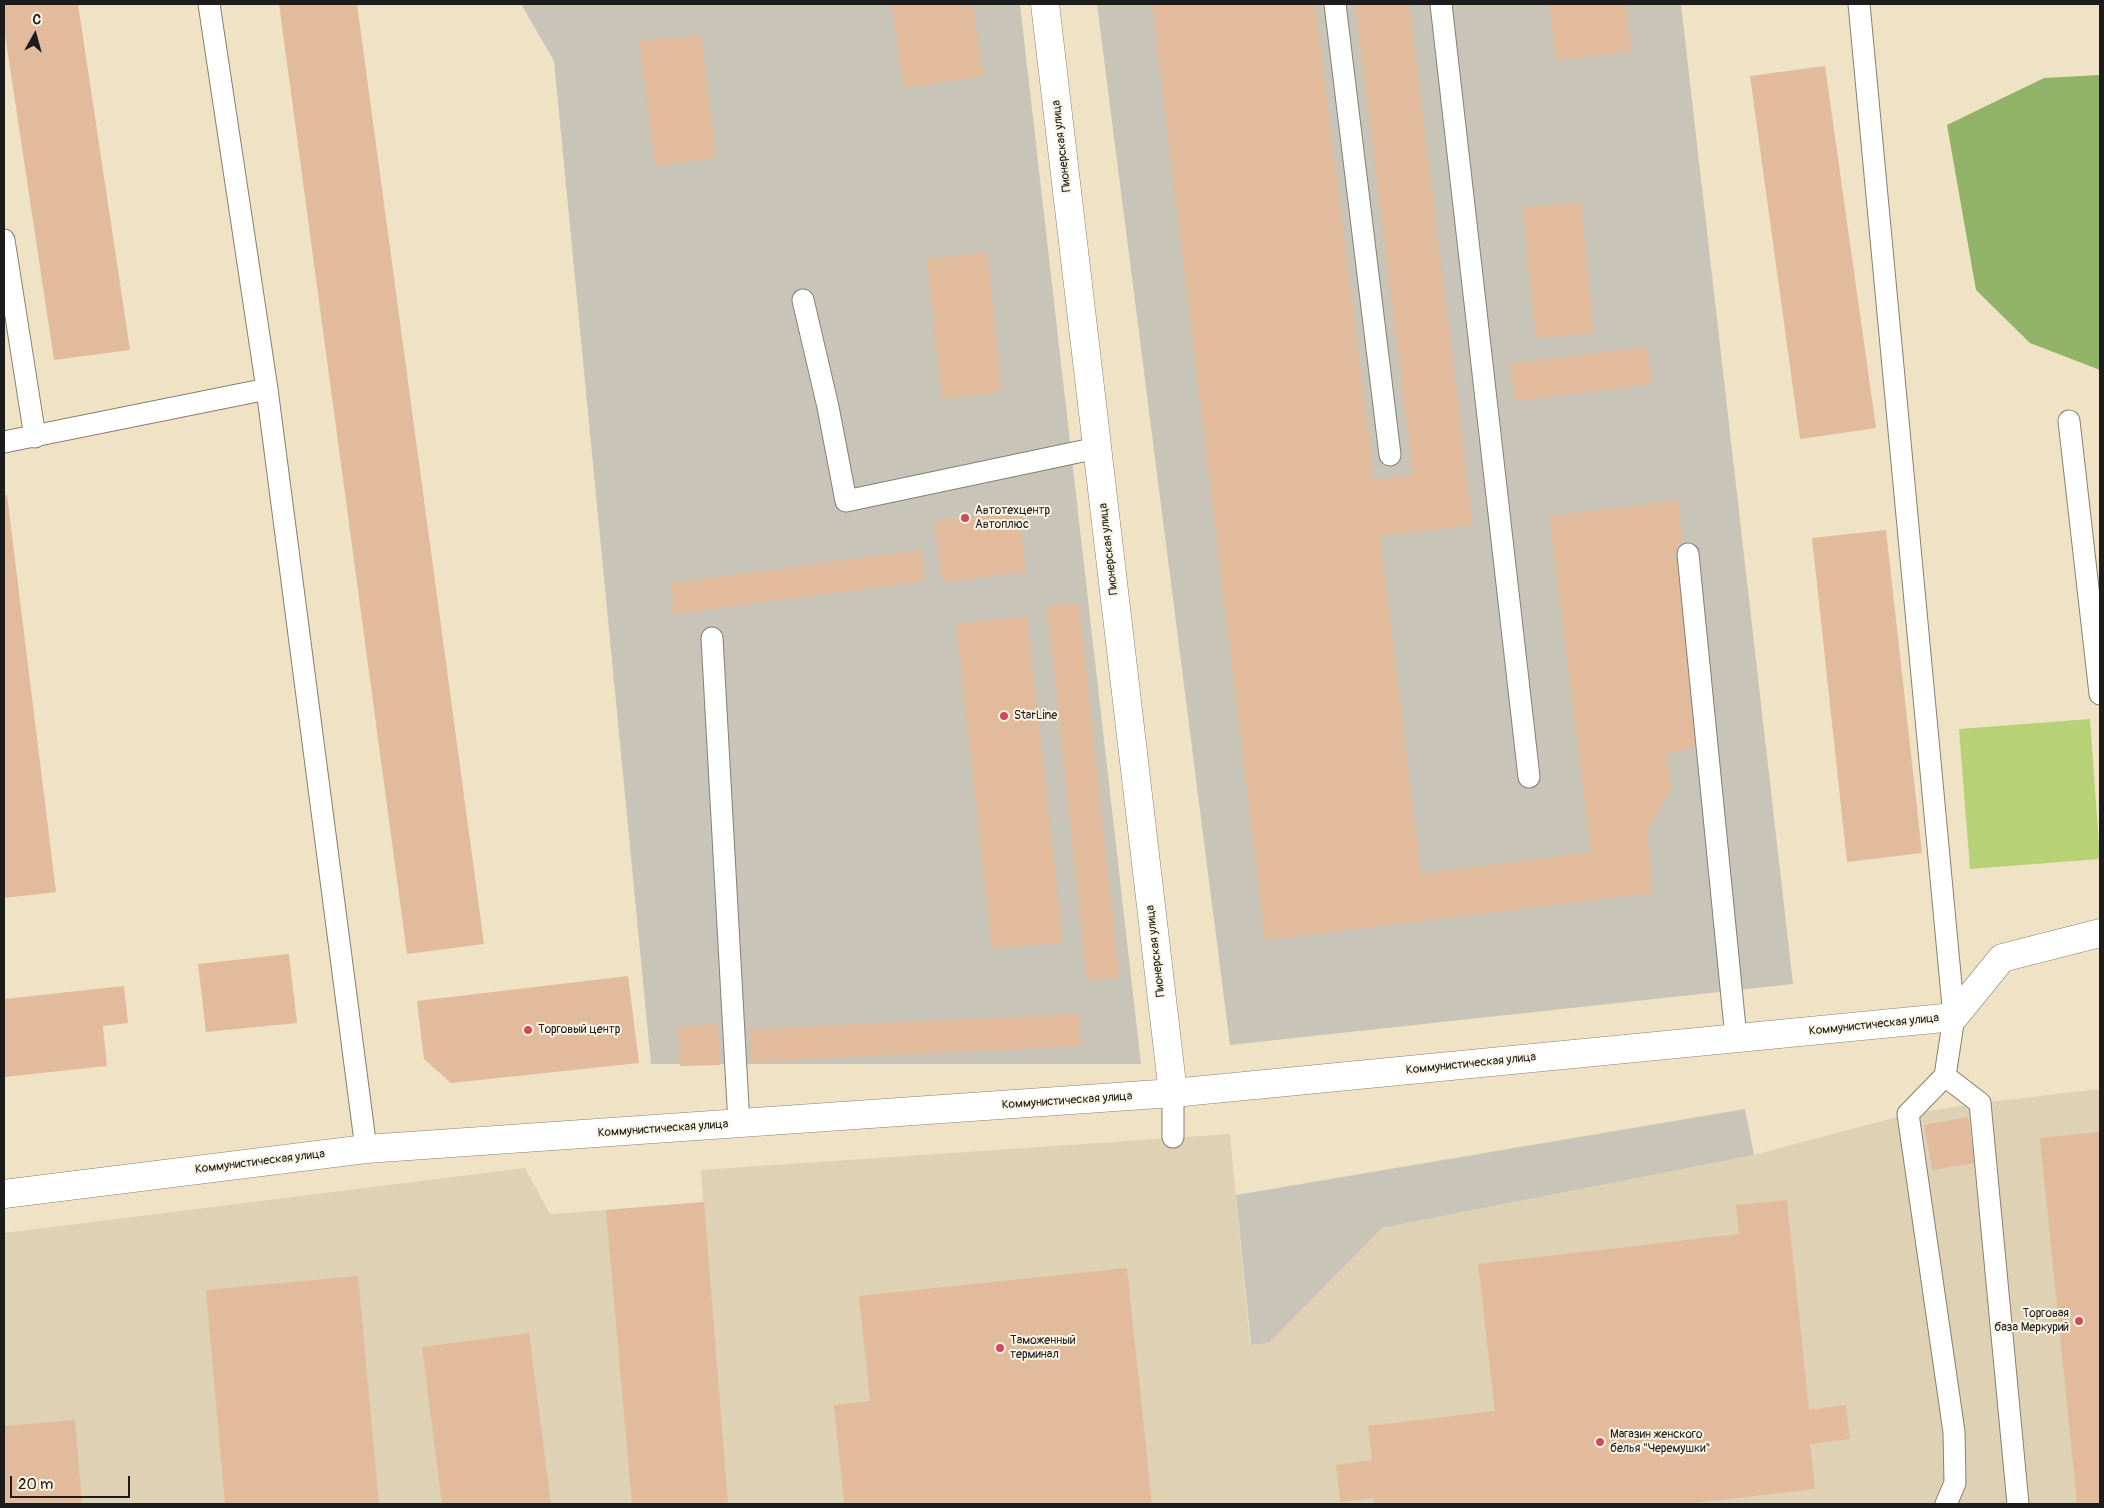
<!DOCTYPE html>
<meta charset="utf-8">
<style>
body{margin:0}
#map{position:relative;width:2104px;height:1508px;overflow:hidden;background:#f0e3c5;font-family:Pangolin,sans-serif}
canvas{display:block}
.frame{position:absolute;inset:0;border:5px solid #1c1c1c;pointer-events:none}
.north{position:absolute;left:10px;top:10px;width:50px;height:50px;-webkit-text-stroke:4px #fcf5e5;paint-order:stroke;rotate:7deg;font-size:14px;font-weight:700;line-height:20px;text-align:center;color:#1c1c1c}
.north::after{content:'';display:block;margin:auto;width:18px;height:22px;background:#1c1c1c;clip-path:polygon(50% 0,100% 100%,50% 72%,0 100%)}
.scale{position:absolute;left:10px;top:1476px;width:120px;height:22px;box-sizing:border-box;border:2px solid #1c1c1c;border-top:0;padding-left:6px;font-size:15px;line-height:18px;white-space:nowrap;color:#1c1c1c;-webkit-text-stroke:4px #fcf5e5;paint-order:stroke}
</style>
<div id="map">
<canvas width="2104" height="1508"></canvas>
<div class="frame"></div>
<div class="north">С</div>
<div class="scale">20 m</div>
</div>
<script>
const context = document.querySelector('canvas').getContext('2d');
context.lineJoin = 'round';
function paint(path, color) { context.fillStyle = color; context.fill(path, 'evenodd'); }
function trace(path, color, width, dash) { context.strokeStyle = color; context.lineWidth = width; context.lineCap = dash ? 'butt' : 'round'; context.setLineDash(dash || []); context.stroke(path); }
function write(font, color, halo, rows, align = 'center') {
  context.font = font + ' Pangolin,sans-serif'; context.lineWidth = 4; context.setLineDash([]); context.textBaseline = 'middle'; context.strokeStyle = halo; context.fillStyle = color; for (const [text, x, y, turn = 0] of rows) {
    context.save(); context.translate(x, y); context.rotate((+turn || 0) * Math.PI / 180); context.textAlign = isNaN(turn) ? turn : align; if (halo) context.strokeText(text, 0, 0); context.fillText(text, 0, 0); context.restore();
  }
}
paint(new Path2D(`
 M 2100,1089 L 2100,1504 L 4,1504 L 4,1233 L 525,1168 L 550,1214 L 606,1210 L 703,1202 L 701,1170 L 1230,1134 L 1250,1345 L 1269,1343 L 1382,1228 L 1754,1155 L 1908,1114 L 1980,1103 Z`), '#dfd2b4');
paint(new Path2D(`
 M 521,4 L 1020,4 L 1141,1064 L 651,1064 L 554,61 Z
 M 1097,4 L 1681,4 L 1793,984 L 1230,1045 Z
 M 1745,1109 L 1754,1155 L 1382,1228 L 1269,1343 L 1251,1345 L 1236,1195 Z`), '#c8c4b8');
paint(new Path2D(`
 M 2090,719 L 2100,859 L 1970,869 L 1959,729 Z`), '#b7d176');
paint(new Path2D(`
 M 2100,75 L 2100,370 L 2030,343 L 1976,290 L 1947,125 L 2044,78 Z`), '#91b367');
paint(new Path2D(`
 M 4,4 L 78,4 L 130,350 L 54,360 L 4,28 Z
 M 279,4 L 357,4 L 484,944 L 407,954 Z
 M 891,4 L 972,4 L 984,76 L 904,88 Z
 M 1152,4 L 1315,4 L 1374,480 L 1413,475 L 1355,4 L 1409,4 L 1473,525 L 1380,536 L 1421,874 L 1591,852 L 1549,516 L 1679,500 L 1696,747 L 1666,754 L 1672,789 L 1647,831 L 1653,893 L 1265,940 Z
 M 1549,4 L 1626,4 L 1632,51 L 1556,61 Z
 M 701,35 L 716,158 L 655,166 L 639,41 Z
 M 1825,66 L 1876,428 L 1800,439 L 1750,76 Z
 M 1581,202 L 1594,333 L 1536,338 L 1522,207 Z
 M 987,252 L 1002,392 L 942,399 L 927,259 Z
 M 1647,347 L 1652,384 L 1515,401 L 1510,363 Z
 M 7,495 L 56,892 L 4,898 L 4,496 Z
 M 1018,511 L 1026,572 L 942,582 L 934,521 Z
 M 1886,530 L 1922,853 L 1847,862 L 1812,538 Z
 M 921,550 L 925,581 L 674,614 L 670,583 Z
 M 1079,602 L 1119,977 L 1087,981 L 1047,606 Z
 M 1027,616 L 1063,942 L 992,949 L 956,624 Z
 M 289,954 L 297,1023 L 206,1032 L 198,964 Z
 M 628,976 L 639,1063 L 451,1083 L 424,1059 L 417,1001 Z
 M 124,986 L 128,1023 L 103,1026 L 107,1066 L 4,1077 L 4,999 Z
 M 1079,1014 L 1081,1046 L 751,1062 L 750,1029 Z
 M 718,1024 L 720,1065 L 680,1066 L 678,1026 Z
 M 1968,1117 L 1975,1163 L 1932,1170 L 1924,1125 Z
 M 2100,1132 L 2100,1504 L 2077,1504 L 2040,1138 Z
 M 1787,1200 L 1809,1410 L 1846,1405 L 1850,1439 L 1810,1444 L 1815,1489 L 1685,1504 L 1374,1504 L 1373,1498 L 1340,1502 L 1336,1465 L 1372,1460 L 1368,1426 L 1495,1411 L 1478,1264 L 1739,1234 L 1736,1205 Z
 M 704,1202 L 728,1504 L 632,1504 L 606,1210 Z
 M 1127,1268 L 1152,1504 L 844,1504 L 834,1405 L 870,1401 L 859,1296 Z
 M 358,1276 L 379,1504 L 225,1504 L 206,1290 Z
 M 529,1333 L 551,1504 L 442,1504 L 422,1347 Z
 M 75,1420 L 82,1504 L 4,1504 L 4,1426 Z`), '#e2ba9c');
const service = new Path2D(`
 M 209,4 L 267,389 L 366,1149
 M 1335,4 L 1390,455
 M 1441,4 L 1529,777
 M 1859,4 L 1954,1017 L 1945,1076 L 1908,1114 L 1954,1432 L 1955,1483 L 1946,1504
 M 4,240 L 35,437
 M 803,300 L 828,407 L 846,501 L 1097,448
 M 2069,421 L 2100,694
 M 4,442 L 267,389
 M 1688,554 L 1736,1038
 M 712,638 L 739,1124
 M 1945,1076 L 1980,1103 L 2018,1504
 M 1173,1093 L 1173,1137`);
const minor = new Path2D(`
 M 1045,4 L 1173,1093
 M 4,1194 L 366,1149 L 1173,1093 L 1954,1017 L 2002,958 L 2100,933`);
trace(service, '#868070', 23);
trace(minor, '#868070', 29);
trace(service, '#fff', 21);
trace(minor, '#fff', 28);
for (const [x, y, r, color] of [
 [965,518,5,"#d1495b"],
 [1004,716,5,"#d1495b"],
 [528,1030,5,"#d1495b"],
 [2079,1321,5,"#d1495b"],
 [1000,1348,5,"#d1495b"],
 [1600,1442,5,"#d1495b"]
]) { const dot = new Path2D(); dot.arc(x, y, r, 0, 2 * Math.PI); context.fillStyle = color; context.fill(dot); trace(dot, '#fcf5e5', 2); }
write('12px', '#1c1c1c', '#fcf5e5', [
 ["Пионерская улица",1062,146,-97],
 ["Пионерская улица",1109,549,-97],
 ["Пионерская улица",1156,951,-97],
 ["Коммунистическая улица",1874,1025,-6],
 ["Коммунистическая улица",1471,1064,-6],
 ["Коммунистическая улица",1067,1101,-4],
 ["Коммунистическая улица",663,1129,-4],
 ["Коммунистическая улица",260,1162,-7]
]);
write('12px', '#1c1c1c', '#fcf5e5', [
 ["Автотехцентр",975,511],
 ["Автоплюс",975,525],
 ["StarLine",1014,716],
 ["Торговый центр",538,1030],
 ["Торговая",2069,1314,"right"],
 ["база Меркурий",2069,1328,"right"],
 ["Таможенный",1010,1341],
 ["терминал",1010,1355],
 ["Магазин женского",1610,1435],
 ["белья \"Черемушки\"",1610,1449]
], 'left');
</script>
